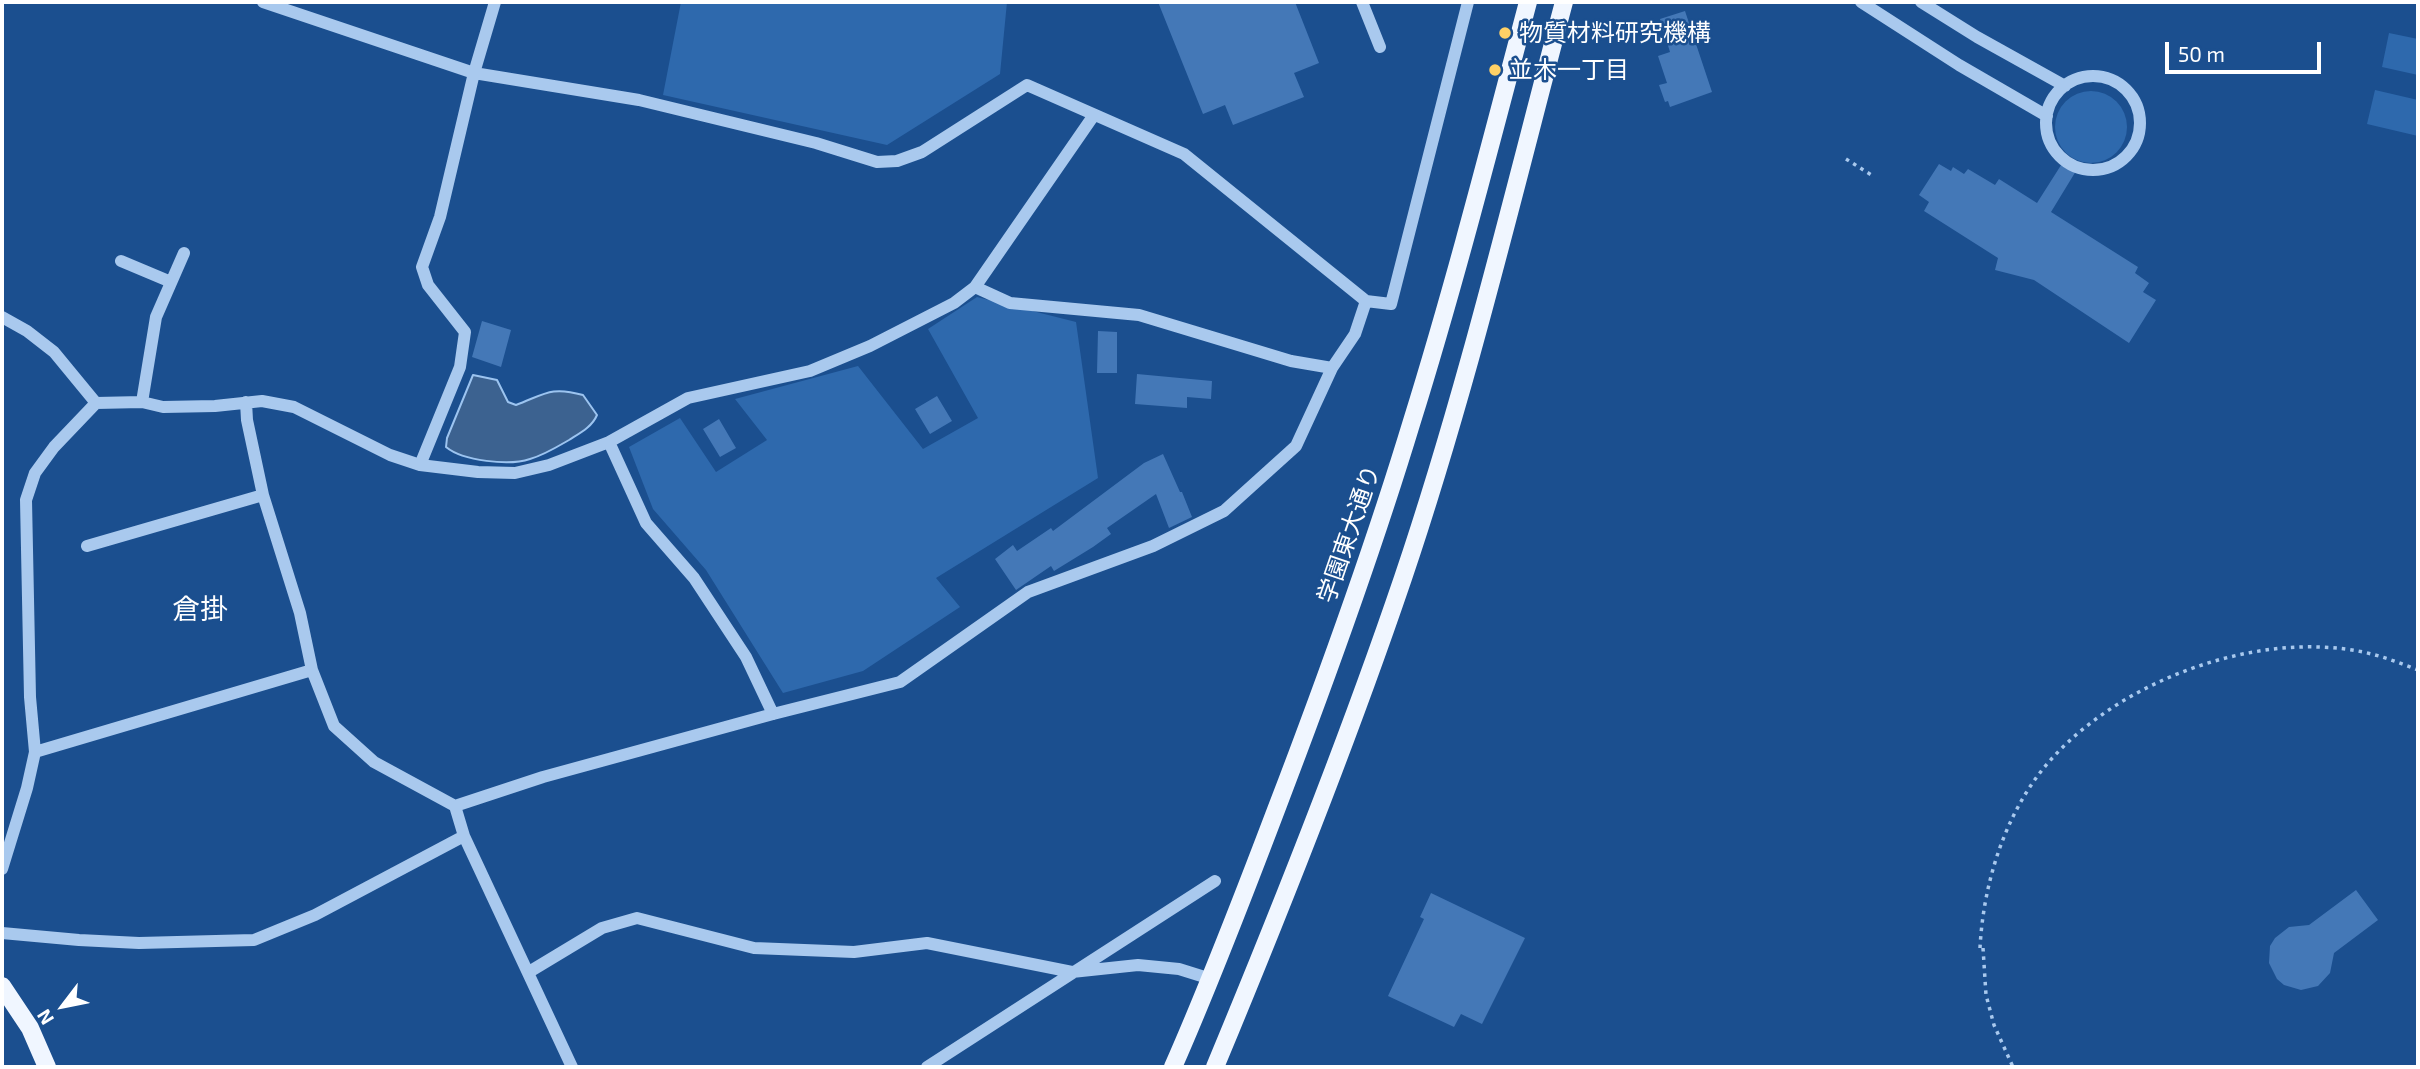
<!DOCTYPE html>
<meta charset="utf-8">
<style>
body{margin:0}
#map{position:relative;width:2420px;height:1069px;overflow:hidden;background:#1b4f8f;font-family:"Exo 2",sans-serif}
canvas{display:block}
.frame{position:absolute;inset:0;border:4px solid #fff;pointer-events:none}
.north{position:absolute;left:28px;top:971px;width:70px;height:70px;-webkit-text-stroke:5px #1b4f8f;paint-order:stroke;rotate:238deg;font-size:19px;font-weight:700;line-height:28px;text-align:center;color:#fff}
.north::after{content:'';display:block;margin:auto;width:24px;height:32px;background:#fff;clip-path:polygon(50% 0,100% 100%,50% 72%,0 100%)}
.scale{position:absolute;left:2165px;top:42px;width:156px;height:32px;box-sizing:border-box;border:4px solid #fff;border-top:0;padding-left:9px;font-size:21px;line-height:24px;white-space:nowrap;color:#fff;-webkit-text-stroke:5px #1b4f8f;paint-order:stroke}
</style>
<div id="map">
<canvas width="2420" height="1069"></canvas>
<div class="frame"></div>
<div class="north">N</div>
<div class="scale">50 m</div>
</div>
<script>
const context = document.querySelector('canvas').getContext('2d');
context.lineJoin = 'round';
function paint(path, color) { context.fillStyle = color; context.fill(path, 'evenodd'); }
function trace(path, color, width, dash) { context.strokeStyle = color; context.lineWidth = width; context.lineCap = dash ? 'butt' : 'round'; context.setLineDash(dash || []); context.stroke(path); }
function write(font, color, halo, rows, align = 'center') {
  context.font = font + ' "Exo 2","Noto Sans JP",sans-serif'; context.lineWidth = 5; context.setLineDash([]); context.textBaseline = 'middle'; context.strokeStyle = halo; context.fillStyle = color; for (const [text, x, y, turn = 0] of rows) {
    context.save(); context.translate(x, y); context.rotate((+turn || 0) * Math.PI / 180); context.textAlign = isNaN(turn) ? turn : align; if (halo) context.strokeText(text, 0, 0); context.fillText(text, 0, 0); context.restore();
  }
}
paint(new Path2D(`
 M 681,2 L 1007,2 L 1000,74 L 887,145 L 663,95 Z
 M 2389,33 L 2418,39 L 2418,75 L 2382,67 Z
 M 2375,90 L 2418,100 L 2418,136 L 2367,124 Z
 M2055 127a36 36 0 1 1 72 0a36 36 0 1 1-72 0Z
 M 977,297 L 1076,322 L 1098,478 L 936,578 L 960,607 L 863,671 L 783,693 L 706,570 L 653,509 L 629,447 L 680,418 L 716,472 L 767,440 L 735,399 L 858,366 L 923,449 L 978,418 L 928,329 Z`), '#2e69ad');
const water = new Path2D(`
 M 473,375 L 497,380 L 508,402 L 516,405 C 545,394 551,386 583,395 L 597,415 C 592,427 580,433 569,440 C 557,447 544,455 530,459 C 509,466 463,461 446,447 L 447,438 Z`);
paint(water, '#3c6290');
trace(water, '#9cc4f0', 2);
paint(new Path2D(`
 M 1158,2 L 1295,2 L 1319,63 L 1294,73 L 1304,97 L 1233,125 L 1225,105 L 1203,114 Z
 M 1685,11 L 1712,92 L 1670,107 L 1668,101 L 1665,102 L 1659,85 L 1667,83 L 1658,56 L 1670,52 L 1660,19 Z
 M 2063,162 L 2076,171 L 2051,212 L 2138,267 L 2135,273 L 2149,283 L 2143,292 L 2156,300 L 2129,343 L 2034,280 L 1995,270 L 1998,258 L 1924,211 L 1929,202 L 1919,195 L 1939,164 L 1951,171 L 1953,167 L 1964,174 L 1968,169 L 1995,185 L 1999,179 L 2037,203 Z
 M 482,321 L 511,330 L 501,367 L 472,357 Z
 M 1098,331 L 1117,332 L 1117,373 L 1097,373 Z
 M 1137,374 L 1212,381 L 1211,399 L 1187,397 L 1187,408 L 1135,404 Z
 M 937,396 L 952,421 L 930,434 L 915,409 Z
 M 719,419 L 736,448 L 720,457 L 703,429 Z
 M 1163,454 L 1180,492 L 1182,492 L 1192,517 L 1169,528 L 1156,494 L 1107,528 L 1111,534 L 1093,547 L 1054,571 L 1051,566 L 1016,590 L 995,559 L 1013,545 L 1017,551 L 1051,528 L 1053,531 L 1144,463 Z
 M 2356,890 L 2378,920 L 2334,953 L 2330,973 L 2318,986 L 2301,990 L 2284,985 L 2277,979 L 2269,963 L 2270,946 L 2275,938 L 2289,927 L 2309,925 Z
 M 1431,893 L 1525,938 L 1482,1024 L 1461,1014 L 1454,1027 L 1388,996 L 1424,919 L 1420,917 Z`), '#4478b7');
trace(new Path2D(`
 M 1846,159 L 1873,176
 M 1980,948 C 1983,888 2002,823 2039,774 C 2107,685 2252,629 2363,652 C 2382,656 2400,663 2418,670
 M 1983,948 L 1986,995 L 1994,1025 L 2013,1067`), '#a9c9ee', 3.5, [3.5, 5]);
trace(new Path2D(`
 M 263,2 L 474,73 L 639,100 L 816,143 L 877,162 L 897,161 L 922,152 L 1027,85 L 1184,154 L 1366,301 L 1391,304 L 1468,2
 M 1362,2 L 1380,47
 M 1861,2 L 1959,65 L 2047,116
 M 1921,2 L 1977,37 L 2065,86
 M2046 123a47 47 0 1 1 94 0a47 47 0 1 1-94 0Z
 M 121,261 L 171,282
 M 975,287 L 1010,303 L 1139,315 L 1291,361 L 1332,368
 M 2,317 L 27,331 L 54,352 L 96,403
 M 142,402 L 156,317 L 184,253
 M 246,402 L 247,420 L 263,495 L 300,613 L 312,670 L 334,726 L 374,762 L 455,806 L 543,777 L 773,714 L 900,682 L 1028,592 L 1153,546 L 1224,511 L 1296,446 L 1332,368 L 1355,334 L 1366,301
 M 609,442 L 646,523 L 694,578 L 746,657 L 773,714
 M 420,465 L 460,367 L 465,332 L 428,285 L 422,267 L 440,217 L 474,73 L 495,2
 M 87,546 L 263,495
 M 35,752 L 312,670
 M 455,806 L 464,836 L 572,1067
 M 2,869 L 27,788 L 35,752 L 30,697 L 26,500 L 35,473 L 54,447 L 96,403 L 142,402 L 163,407 L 215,406 L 262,401 L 294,407 L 390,455 L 420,465 L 478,472 L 515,473 L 549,465 L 609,442 L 688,398 L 810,371 L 870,346 L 954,303 L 975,287 L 1094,115
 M 2,933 L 79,940 L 139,943 L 254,940 L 315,915 L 464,836
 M 529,972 L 602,928 L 637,918 L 754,948 L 854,952 L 927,943 L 1072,972 L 1138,965 L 1179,969 L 1211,979
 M 927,1067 L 1215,881`), '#a9c9ee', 12);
trace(new Path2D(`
 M 2,986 L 30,1028 L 47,1067
 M 1173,1067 C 1210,983 1243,897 1276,810 C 1325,682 1372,553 1412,421 C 1455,283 1491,142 1528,2
 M 1215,1067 C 1282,906 1347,743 1403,578 C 1467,389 1513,194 1564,2`), '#f0f6ff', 18);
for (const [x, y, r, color] of [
 [1505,33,7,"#ffd166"],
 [1495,70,7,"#ffd166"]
]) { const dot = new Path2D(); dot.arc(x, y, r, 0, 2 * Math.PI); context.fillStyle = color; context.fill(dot); trace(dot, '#1b4f8f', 2.5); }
write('24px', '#fff', '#1b4f8f', [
 ["物質材料研究機構",1519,33],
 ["並木一丁目",1509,70]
], 'left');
write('24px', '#fff', '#1b4f8f', [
 ["学園東大通り",1349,534,-71]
]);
write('28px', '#fff', '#1b4f8f', [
 ["倉掛",200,610]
]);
</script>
